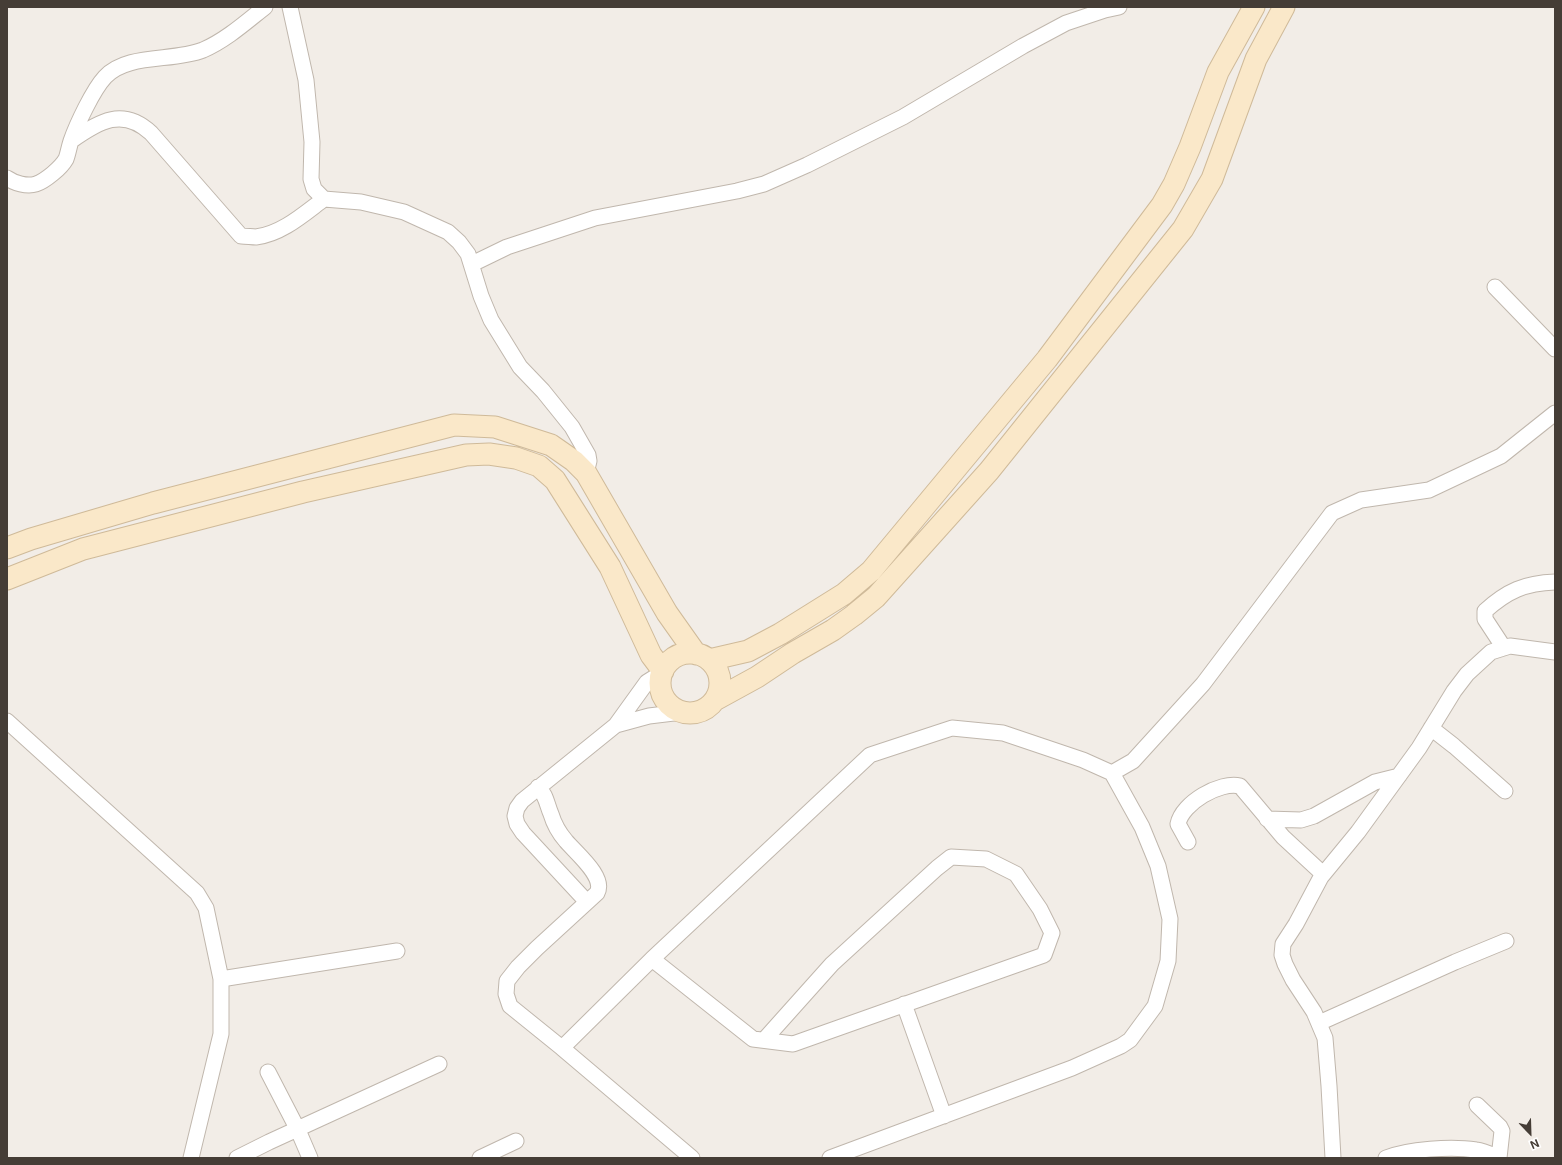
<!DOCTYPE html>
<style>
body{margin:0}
#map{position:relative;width:1562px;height:1165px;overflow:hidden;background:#f2ede7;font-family:Inter,sans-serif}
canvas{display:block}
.frame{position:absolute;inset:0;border:8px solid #453d36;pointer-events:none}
.north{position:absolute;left:1510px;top:1113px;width:40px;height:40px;-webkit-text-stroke:3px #fff;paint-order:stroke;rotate:157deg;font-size:11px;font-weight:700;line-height:16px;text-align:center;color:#453d36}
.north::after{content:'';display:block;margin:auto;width:14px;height:18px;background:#453d36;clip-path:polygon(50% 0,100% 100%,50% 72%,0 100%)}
</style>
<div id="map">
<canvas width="1562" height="1165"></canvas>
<div class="frame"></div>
<div class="north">N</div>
</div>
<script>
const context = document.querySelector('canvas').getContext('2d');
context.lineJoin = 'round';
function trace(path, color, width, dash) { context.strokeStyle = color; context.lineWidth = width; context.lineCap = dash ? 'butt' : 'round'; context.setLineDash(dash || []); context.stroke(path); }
const street = new Path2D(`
 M 290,7 L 306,80 L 312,142 L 311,179 L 314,189 L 324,199 L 361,202 L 404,212 L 448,232 L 459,242 L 468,254 L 481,296 L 491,320 L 520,367 L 543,391 L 572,427 L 588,455 L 589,461 L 586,473
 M 71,141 C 99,121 123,107 151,133 L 241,236 C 246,236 252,237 256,237 C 282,234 305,213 324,199
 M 7,178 C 14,183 27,187 36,184 C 45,181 61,168 66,159 C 68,154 69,147 71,141 C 77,124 93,90 105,77 C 127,53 173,62 203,50 C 226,40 246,22 265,7
 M 472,264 L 507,247 L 595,218 L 737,191 L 764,184 L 807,165 L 903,117 L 1023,46 L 1066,23 L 1105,10 L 1119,7
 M 1495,287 L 1555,349
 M 1504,648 L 1485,619 L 1485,611 C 1507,591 1525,583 1555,582
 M 7,721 L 197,893 L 206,908 L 221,979 L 221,1034 L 191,1158
 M 616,725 L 649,716 L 682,712
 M 1431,728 L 1454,746 L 1505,791
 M 538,787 C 546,794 547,805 551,814 C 554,824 559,833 566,841 C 576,853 606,877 597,893 L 537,948 L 518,967 L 507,981 L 506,994 L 510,1006 L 562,1048 L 692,1158
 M 1267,819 L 1301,820 L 1314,816 L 1375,782 L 1399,776
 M 1188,842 L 1178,824 C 1182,803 1220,781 1240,786 L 1283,837 L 1323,874
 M 587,902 L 523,833 L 517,824 L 515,816 L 517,808 L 522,801 L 616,725 L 647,682 L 655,677 L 661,675
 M 652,959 L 753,1039 L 793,1044 L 1044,955 L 1052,933 L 1040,909 L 1016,874 L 986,859 L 951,857 L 937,868 L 832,964 L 764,1040
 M 221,979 L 397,951
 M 904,1004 L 944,1116
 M 1319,1023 L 1455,962 L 1506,941
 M 562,1048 L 652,959 L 870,755 L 952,728 L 1003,733 L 1083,760 L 1112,773 L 1133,761 L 1203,684 L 1332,513 L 1361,500 L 1429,490 L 1501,456 L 1555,413
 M 268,1072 L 298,1130 L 310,1158
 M 1477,1105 L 1500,1127 L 1502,1131 L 1499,1158
 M 237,1158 L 269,1142 L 439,1064
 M 480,1158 L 516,1141
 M 830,1158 L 1072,1068 L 1121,1046 L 1130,1040 L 1155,1006 L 1168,961 L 1170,919 L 1158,866 L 1142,827 L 1112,773
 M 1333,1158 L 1329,1086 L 1325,1038 L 1314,1012 L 1293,980 L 1285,964 L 1282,955 L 1283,944 L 1296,924 L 1321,877 L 1358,832 L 1419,748 L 1454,691 L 1467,674 L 1491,652 L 1510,646 L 1555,652
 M 1386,1158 C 1408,1149 1452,1146 1476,1150 C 1484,1151 1492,1155 1499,1158`);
const secondary = new Path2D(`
 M 7,548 L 31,539 L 153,503 L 454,425 L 495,427 L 551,445 L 574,461 L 586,473 L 667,613 L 696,654
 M 7,579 L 83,549 L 303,492 L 466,455 L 489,454 L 516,458 L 539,466 L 555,480 L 610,567 L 651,655 L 663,671
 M660 683a30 30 0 1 1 60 0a30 30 0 1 1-60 0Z
 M 709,660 L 748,651 L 780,634 L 844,594 L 871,571 L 1047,359 L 1162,205 L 1174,184 L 1190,147 L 1218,72 L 1254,7
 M 715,700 L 757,677 L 793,653 L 833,630 L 854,615 L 876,597 L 989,471 L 1183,229 L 1212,179 L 1256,59 L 1284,7`);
trace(street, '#c0b7ad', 17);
trace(secondary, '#cfba99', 23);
trace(street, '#fff', 15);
trace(secondary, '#fae8c9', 21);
</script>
